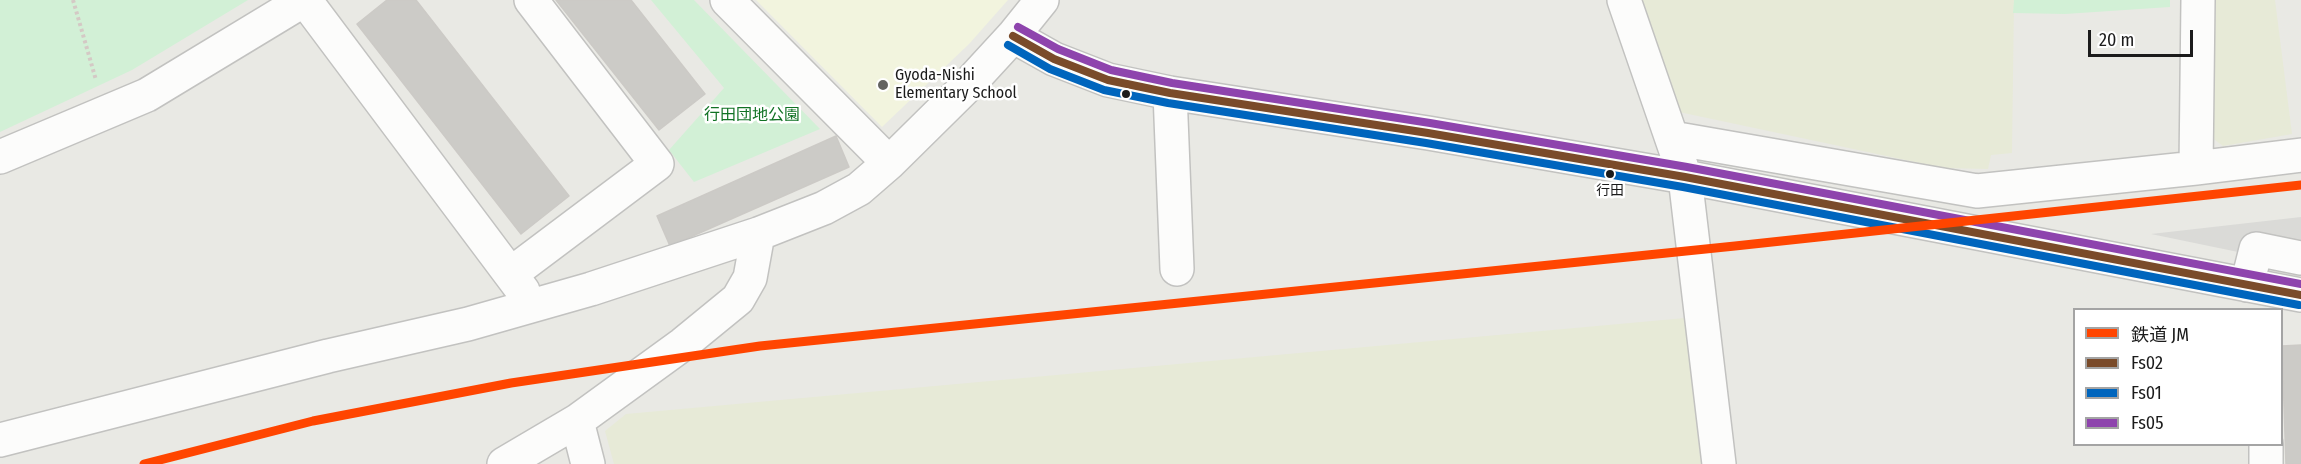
<!DOCTYPE html>
<meta charset="utf-8">
<style>
body{margin:0}
#map{position:relative;width:2301px;height:464px;overflow:hidden;background:#e9e9e4;font-family:"Fira Sans Condensed","Noto Sans JP",sans-serif}
canvas{display:block}
.legend{position:absolute;left:2073px;top:308px;width:210px;height:138px;box-sizing:border-box;background:#fff;border:2px solid #a4a4a4;margin:0;padding:8px 10px;list-style:none;font-size:18px;color:#1b1b1b}
.legend li{display:flex;align-items:center;gap:12px;height:30px}
.legend b{width:30px;border:2px solid #a4a4a4}
.scale{position:absolute;left:2088px;top:30px;width:105px;height:27px;box-sizing:border-box;border:3px solid #1b1b1b;border-top:0;padding-left:8px;font-size:18px;line-height:21px;white-space:nowrap;color:#1b1b1b;-webkit-text-stroke:4px #fff;paint-order:stroke}
</style>
<div id="map">
<canvas width="2301" height="464"></canvas>
<ul class="legend">
<li><b style="height:8px;background:#ff4500"></b>鉄道 JM</li>
<li><b style="height:8px;background:#7a4b2a"></b>Fs02</li>
<li><b style="height:8px;background:#0065bd"></b>Fs01</li>
<li><b style="height:8px;background:#8e44ad"></b>Fs05</li>
</ul>
<div class="scale">20 m</div>
</div>
<script>
const context = document.querySelector('canvas').getContext('2d');
context.lineJoin = 'round';
function paint(path, color) { context.fillStyle = color; context.fill(path, 'evenodd'); }
function trace(path, color, width, dash) { context.strokeStyle = color; context.lineWidth = width; context.lineCap = dash ? 'butt' : 'round'; context.setLineDash(dash || []); context.stroke(path); }
function write(font, color, halo, rows, align = 'center') {
  context.font = font + ' "Fira Sans Condensed","Noto Sans JP",sans-serif'; context.lineWidth = 5; context.setLineDash([]); context.textBaseline = 'middle'; context.strokeStyle = halo; context.fillStyle = color; for (const [text, x, y, turn = 0] of rows) {
    context.save(); context.translate(x, y); context.rotate((+turn || 0) * Math.PI / 180); context.textAlign = isNaN(turn) ? turn : align; if (halo) context.strokeText(text, 0, 0); context.fillText(text, 0, 0); context.restore();
  }
}
paint(new Path2D(`
 M 756,0 L 1008,0 L 969,44 L 882,127 Z`), '#f2f4de');
paint(new Path2D(`
 M 1641,0 L 2014,0 L 2012,153 L 1991,155 L 1988,169 L 1943,168 L 1679,112 Z
 M 2206,0 L 2275,0 L 2292,134 L 2223,146 L 2211,137 Z
 M 1685,318 L 1701,464 L 614,464 L 605,431 L 626,414 Z`), '#e7ead7');
paint(new Path2D(`
 M 0,0 L 248,0 L 132,70 L 0,132 Z
 M 651,0 L 694,0 L 820,129 L 694,182 L 669,150 L 724,88 Z
 M 2014,0 L 2170,0 L 2170,7 L 2065,14 L 2013,13 Z`), '#d2f0d6');
paint(new Path2D(`
 M 2301,217 L 2301,265 L 2151,234 Z`), '#dadad7');
const building = new Path2D(`
 M 387,0 L 416,0 L 569,196 L 521,234 L 357,24 Z
 M 556,0 L 631,0 L 705,94 L 659,130 Z
 M 836,136 L 849,167 L 670,246 L 657,216 Z
 M 2301,345 L 2301,464 L 2286,464 L 2282,346 Z`);
paint(building, '#cccbc7');
trace(building, '#cccac6', 1.5);
const minor = new Path2D(`
 M 305,0 L 523,291
 M 727,0 L 889,163
 M 1624,0 L 1685,177 L 1719,464
 M 1013,36 L 1054,59 L 1108,80 L 1170,93 L 1428,133 L 1685,177 L 2301,295
 M 1170,93 L 1177,269
 M 1672,138 L 1977,191 L 2196,168 L 2301,155
 M 0,157 L 147,95 L 304,0
 M 2196,168 L 2198,0
 M 512,273 L 657,164 L 531,0
 M 2247,285 L 2256,249 L 2301,258
 M 577,421 L 588,464
 M 0,440 L 328,356 L 468,324 L 591,289 L 758,234 L 824,208 L 859,189 L 889,163 L 967,86 L 1013,36 L 1042,0
 M 2266,444 L 2266,464
 M 504,464 L 577,421 L 683,344 L 738,299 L 750,278 L 758,234`);
trace(minor, '#c2c2c0', 36);
trace(new Path2D(`
 M 73,0 L 96,80`), '#d4c9c5', 4, [3, 3]);
trace(minor, '#fcfcfb', 33);
trace(new Path2D(`
 M 1013,36 L 1054,59 L 1108,80 L 1170,93 L 1428,133 L 1685,177 L 2301,295`), '#7a4b2a', 8);
trace(new Path2D(`
 M 1008,45 L 1050,69 L 1104,90 L 1168,103 L 1426,143 L 1683,187 L 2299,305`), '#0065bd', 8);
trace(new Path2D(`
 M 1018,27 L 1058,49 L 1111,70 L 1172,83 L 1430,123 L 1687,167 L 2301,284`), '#8e44ad', 8);
trace(new Path2D(`
 M 144,464 L 313,421 L 511,383 L 760,346 L 1735,246 L 2301,185`), '#ff4500', 9);
for (const [x, y, r, color] of [
 [883,85,6,"#636361"],
 [1126,94,5,"#1b1b1b"],
 [1610,174,5,"#1b1b1b"]
]) { const dot = new Path2D(); dot.arc(x, y, r, 0, 2 * Math.PI); context.fillStyle = color; context.fill(dot); trace(dot, '#fff', 2); }
write('14px', '#1b1b1b', '#fff', [
 ["行田",1610,191]
]);
write('16px', '#1b1b1b', '#fff', [
 ["Gyoda-Nishi",895,76],
 ["Elementary School",895,94]
], 'left');
write('16px', '#117224', '#fff', [
 ["行田団地公園",752,116]
]);
</script>
